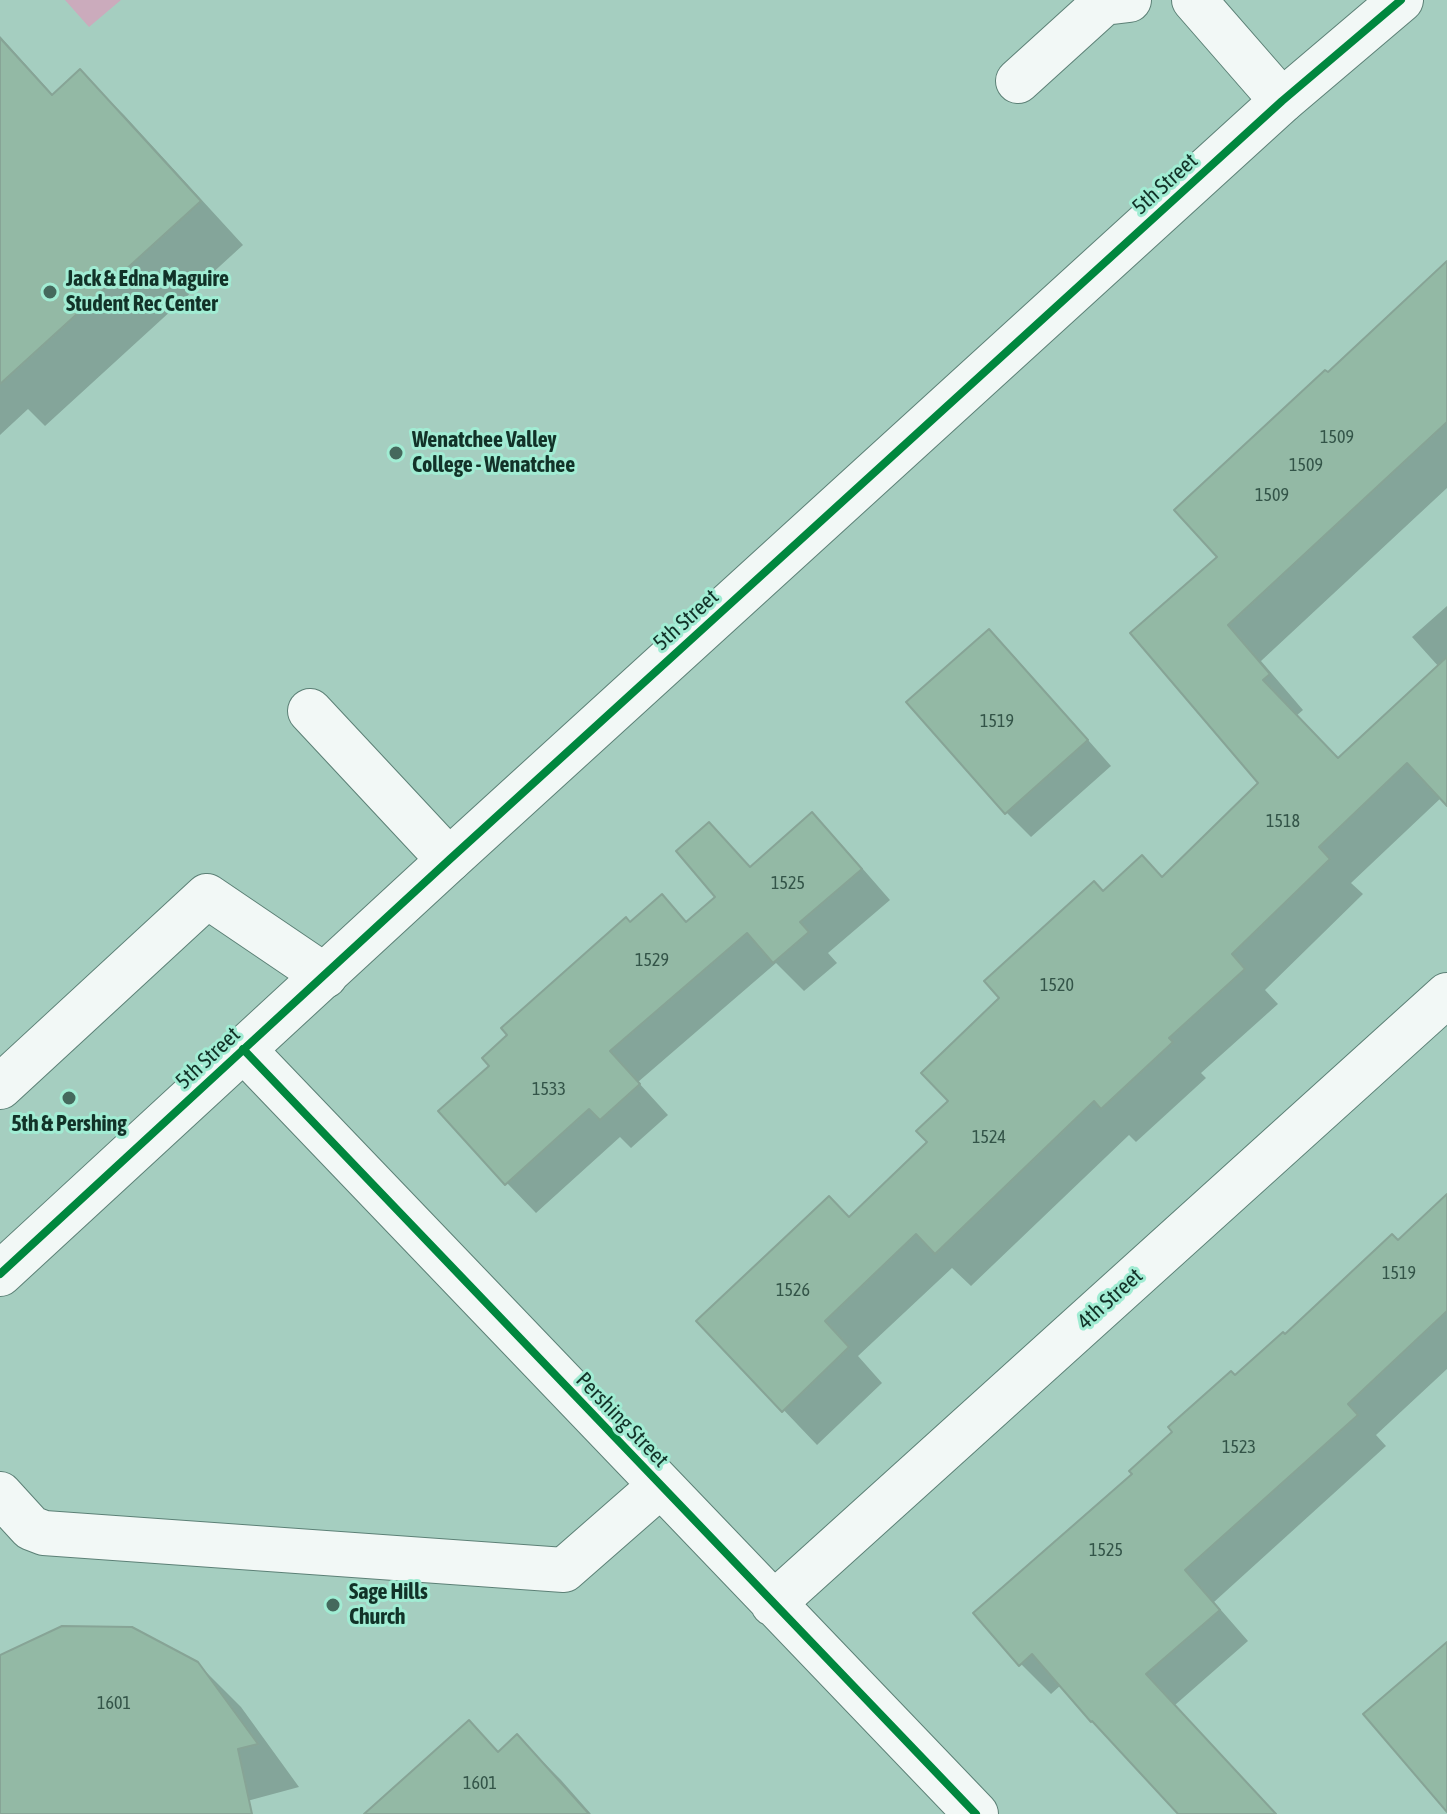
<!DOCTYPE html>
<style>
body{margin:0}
canvas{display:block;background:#a5cec0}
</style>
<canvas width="1447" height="1814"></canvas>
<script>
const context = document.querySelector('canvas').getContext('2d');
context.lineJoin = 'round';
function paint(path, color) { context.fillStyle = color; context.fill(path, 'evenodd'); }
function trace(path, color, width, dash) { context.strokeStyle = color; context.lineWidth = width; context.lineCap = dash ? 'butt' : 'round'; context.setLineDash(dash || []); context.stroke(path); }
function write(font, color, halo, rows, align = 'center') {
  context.font = font + ' "Asap Condensed",sans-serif'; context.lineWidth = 6; context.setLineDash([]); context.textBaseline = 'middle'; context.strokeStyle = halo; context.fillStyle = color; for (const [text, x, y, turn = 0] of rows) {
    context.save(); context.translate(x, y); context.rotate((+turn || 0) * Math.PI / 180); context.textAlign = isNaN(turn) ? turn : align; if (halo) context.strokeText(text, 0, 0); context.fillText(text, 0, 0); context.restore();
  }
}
paint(new Path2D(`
 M 65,0 L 121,0 L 89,27 Z`), '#cbabbc');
paint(new Path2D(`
 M 0,36 L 54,96 L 80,72 L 124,115 L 243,245 L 45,426 L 28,409 L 0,435 Z
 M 1447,264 L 1447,488 L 1261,661 L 1303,710 L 1296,716 L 1339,760 L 1439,667 L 1412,637 L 1447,606 L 1447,802 L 1442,797 L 1351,883 L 1363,894 L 1265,990 L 1278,1004 L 1201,1073 L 1206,1078 L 1136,1142 L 1129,1135 L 971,1286 L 952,1268 L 858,1356 L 882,1383 L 817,1445 L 699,1321 L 850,1219 L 930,1142 L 1002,998 L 1103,893 L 1163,879 L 1261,783 L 1133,633 L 1220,557 L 1328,375 Z
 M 989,632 L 1014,656 L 1111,766 L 1031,837 L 1006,812 Z
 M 812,815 L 842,845 L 890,900 L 828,953 L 837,963 L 804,991 L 776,963 L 638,1082 L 668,1115 L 631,1148 L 620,1137 L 536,1213 L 507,1183 L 492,1066 L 631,924 L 662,897 L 688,923 L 718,897 L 709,824 L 751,868 Z
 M 1447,1196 L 1447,1369 L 1376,1435 L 1386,1446 L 1214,1602 L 1248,1641 L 1175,1705 L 1275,1814 L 1181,1814 L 1061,1685 L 1051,1694 L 1021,1664 L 1135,1474 L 1235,1378 L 1398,1242 Z
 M 0,1657 L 197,1663 L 241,1707 L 299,1787 L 199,1814 L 0,1814 Z
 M 469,1723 L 499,1753 L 517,1736 L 561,1780 L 591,1814 L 367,1814 Z`), '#0003');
const building = new Path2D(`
 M 0,38 L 52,95 L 80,69 L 201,201 L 0,384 Z
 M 1447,261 L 1447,422 L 1228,625 L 1270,674 L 1263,680 L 1338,758 L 1447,657 L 1447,806 L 1407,763 L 1319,847 L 1330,859 L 1232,954 L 1245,969 L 1169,1038 L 1173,1042 L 1101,1109 L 1094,1101 L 935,1254 L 916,1234 L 825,1321 L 849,1347 L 782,1412 L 696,1321 L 829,1196 L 849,1217 L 927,1142 L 916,1131 L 948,1101 L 921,1073 L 999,998 L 984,981 L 1094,881 L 1103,891 L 1142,855 L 1162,877 L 1258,783 L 1130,633 L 1217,557 L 1174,510 L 1325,370 L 1328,372 Z
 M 989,629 L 1088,740 L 1005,814 L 906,702 Z
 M 812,812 L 862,869 L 800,922 L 809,932 L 773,963 L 747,933 L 610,1051 L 640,1084 L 600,1120 L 589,1109 L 505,1185 L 438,1111 L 489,1066 L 482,1058 L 507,1035 L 501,1028 L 626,917 L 630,922 L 662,894 L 686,922 L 715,897 L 676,851 L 709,822 L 750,867 Z
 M 1447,1194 L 1447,1311 L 1348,1404 L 1358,1415 L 1185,1570 L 1220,1610 L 1146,1674 L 1276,1814 L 1178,1814 L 1092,1721 L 1091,1722 L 1032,1654 L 1019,1666 L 973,1613 L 1132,1474 L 1129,1471 L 1172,1432 L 1168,1427 L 1231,1371 L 1235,1375 L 1283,1332 L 1285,1334 L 1392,1234 L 1398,1240 Z
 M 62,1626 L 132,1627 L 198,1662 L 258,1744 L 238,1749 L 252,1814 L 0,1814 L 0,1655 Z
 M 1447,1642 L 1447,1812 L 1363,1714 Z
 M 469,1720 L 498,1752 L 517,1734 L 589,1814 L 364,1814 Z`);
paint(building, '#93b9a5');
trace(building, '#87a496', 2);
const minor = new Path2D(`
 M 1194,0 L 1282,101
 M 1018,81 L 1104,3 L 1129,0
 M 310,711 L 449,860
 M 243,1049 L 976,1814
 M 0,1087 L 207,896 L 325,976
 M 0,1494 L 31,1528 L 44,1533 L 564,1570 L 660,1486
 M 773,1604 L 1447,995`);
const major = new Path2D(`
 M 0,1274 L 449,860 L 1282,101 L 1401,0`);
trace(minor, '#5c8076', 46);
trace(major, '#5c8076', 46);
trace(minor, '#f2f8f6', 44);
trace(major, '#f2f8f6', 44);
trace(new Path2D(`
 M 243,1049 L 976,1814
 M 0,1274 L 449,860 L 1282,101 L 1401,0`), '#00873e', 8);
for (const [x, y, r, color] of [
 [50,292,8,"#45695d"],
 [396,453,8,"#45695d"],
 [69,1098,8,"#45695d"],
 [333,1605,8,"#45695d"]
]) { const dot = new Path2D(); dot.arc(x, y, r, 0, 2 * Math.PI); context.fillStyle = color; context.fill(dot); trace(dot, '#a1ecd3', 3); }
write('18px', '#335448', null, [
 ["1509",1337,437],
 ["1509",1306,465],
 ["1509",1272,495],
 ["1519",997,721],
 ["1518",1283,821],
 ["1525",788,883],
 ["1529",652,960],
 ["1520",1057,985],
 ["1533",549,1089],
 ["1524",989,1137],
 ["1519",1399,1273],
 ["1526",793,1290],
 ["1523",1239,1447],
 ["1525",1106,1550],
 ["1601",114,1703],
 ["1601",480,1783]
]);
write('22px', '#123228', '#a1ecd3', [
 ["5th Street",1165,184,-42],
 ["5th Street",686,620,-42],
 ["5th Street",208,1058,-43],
 ["4th Street",1110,1299,-42],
 ["Pershing Street",622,1420,46]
]);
write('bold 22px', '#123228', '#a1ecd3', [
 ["Jack & Edna Maguire",66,279],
 ["Student Rec Center",66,304],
 ["Wenatchee Valley",412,440],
 ["College - Wenatchee",412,465],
 ["5th & Pershing",69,1124,"center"],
 ["Sage Hills",349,1592],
 ["Church",349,1617]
], 'left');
</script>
